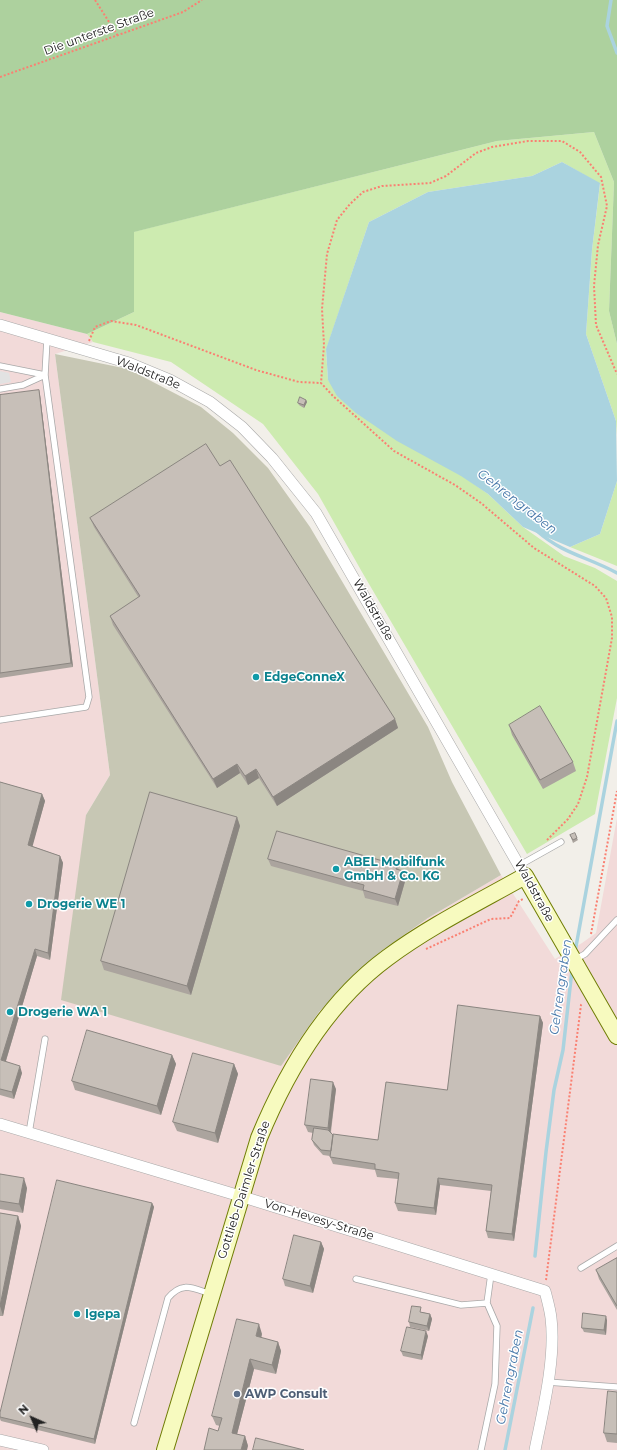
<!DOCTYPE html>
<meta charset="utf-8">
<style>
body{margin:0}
#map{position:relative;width:617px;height:1450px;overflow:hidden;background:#f2efe9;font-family:Montserrat,sans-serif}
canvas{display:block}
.north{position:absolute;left:12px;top:1398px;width:40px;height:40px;-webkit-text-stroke:3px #fff;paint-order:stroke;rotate:315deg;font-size:11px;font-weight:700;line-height:16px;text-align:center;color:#222}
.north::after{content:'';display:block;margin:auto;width:14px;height:18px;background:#222;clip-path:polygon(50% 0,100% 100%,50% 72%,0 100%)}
</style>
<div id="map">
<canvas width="617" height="1450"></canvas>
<div class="north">N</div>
</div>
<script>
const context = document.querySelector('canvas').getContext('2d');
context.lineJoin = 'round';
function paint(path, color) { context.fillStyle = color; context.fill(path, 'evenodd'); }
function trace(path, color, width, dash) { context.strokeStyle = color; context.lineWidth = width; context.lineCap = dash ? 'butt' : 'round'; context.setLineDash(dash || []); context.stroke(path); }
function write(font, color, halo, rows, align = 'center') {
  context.font = font + ' Montserrat,sans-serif'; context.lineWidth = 3; context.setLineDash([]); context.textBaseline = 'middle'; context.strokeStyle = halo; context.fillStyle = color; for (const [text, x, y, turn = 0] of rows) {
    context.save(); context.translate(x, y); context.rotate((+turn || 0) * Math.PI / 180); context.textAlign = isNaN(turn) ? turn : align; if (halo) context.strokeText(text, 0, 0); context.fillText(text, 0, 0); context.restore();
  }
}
paint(new Path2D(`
 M 0,312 L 87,334 L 93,342 L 55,354 L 110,775 L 86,815 L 280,1066 L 319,1012 L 350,979 L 380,952 L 428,918 L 501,875 L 555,959 L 582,943 L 596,933 L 617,818 L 617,1450 L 0,1450 Z`), '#f2dad9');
paint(new Path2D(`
 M 55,354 L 128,369 L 201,407 L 233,433 L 268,468 L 310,527 L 428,727 L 452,782 L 501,875 L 428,918 L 380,952 L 350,979 L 319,1012 L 281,1066 L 61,1000 L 86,815 L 110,775 Z`), '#c7c7b4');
paint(new Path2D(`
 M 594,132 L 614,182 L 609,311 L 617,344 L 617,435 L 616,421 L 586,334 L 592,250 L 600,184 L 562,162 L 532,176 L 428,192 L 369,222 L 326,350 L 328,380 L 488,494 L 523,527 L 564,556 L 595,568 L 617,581 L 617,698 L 595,814 L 527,854 L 362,572 L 318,494 L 263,424 L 171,362 L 93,342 L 87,334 L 134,312 L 133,232 L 497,141 Z
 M 617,481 L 617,566 L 570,547 L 600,534 Z`), '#cdebb0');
paint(new Path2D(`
 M 0,0 L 617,0 L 617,344 L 609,311 L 614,182 L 594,132 L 497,141 L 134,232 L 134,312 L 87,334 L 0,312 Z`), '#add19e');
paint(new Path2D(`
 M 0,371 L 9,373 L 11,382 L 0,384 Z`), '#e2e2e2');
paint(new Path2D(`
 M 562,162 L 600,183 L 592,250 L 586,334 L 616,421 L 617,481 L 600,534 L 570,547 L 523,527 L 488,494 L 461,476 L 397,441 L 356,413 L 337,396 L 328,380 L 326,349 L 369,222 L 428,192 L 532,176 Z`), '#aad3df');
trace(new Path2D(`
 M 611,0 L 607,26 L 617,53
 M 537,531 C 563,554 588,557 617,573
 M 575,952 L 617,721
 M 535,1256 L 546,1152 L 554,1090 L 563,1050 L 572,970
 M 505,1450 L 533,1308`), '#aad3df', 3.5);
const lane = new Path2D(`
 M 0,366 L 45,375
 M 0,389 L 23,385 L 45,375
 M 0,720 L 86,707 L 89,697 L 45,375 L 47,339
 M 520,865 L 561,842
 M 574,960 L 585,954 L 617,920
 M 29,1133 L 45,1039
 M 581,1268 L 617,1246
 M 356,1279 L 461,1305 L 487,1303
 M 547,1382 L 617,1387
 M 134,1423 L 168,1298 C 182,1281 192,1288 211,1294
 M 481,1450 L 495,1384 L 497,1326 L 487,1303 L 491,1274`);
const street = new Path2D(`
 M 0,325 L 129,363 L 170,380 L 210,402 L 242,427 L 272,458 L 316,513 L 525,876
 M 0,1124 L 240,1196 L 545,1291 C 547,1299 550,1309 551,1318 C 556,1358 543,1410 535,1450
 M 0,1440 L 43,1450`);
const secondary = new Path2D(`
 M 165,1450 L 259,1138 C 287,1070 326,1003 387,958 C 430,926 479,902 525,876 L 617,1036`);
trace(lane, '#a9a9a9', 7);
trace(street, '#a9a9a9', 12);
trace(secondary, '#707d05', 18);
trace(new Path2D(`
 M 95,0 L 118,36
 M 0,77 L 183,12 L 202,0
 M 89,341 L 95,327 L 111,321 L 136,325 L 256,370 L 299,382 L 321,383
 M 547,840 L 568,819 L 578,804 L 587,777 L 612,638 L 612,617 L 606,598 L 595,586 L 534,548 L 481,503 L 455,485 L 394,451 L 333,396 L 321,383 L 324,345 L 322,309 L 327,254 L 337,220 L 350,204 L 363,192 L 382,186 L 430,183 L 446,176 L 476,153 L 492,147 L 528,141 L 562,141 L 580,152 L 601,177 L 607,206 L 598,245 L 594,286 L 596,325 L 617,374
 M 591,934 L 617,791
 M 426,949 L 491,919 L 510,918 L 519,901 L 523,899
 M 546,1280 L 581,1005 L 583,1003`), '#fa8072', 2, [2, 2]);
trace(lane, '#fff', 5.5);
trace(street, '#fff', 11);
trace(secondary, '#f7fabf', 16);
paint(new Path2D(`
 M 39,390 L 40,395 L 73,667 L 0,678 L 0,395 Z
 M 306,400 L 307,402 L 304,408 L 299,405 L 298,403 Z
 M 220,466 L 395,719 L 398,728 L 277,806 L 259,778 L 248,785 L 240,773 L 217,788 L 113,625 L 110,616 L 139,598 L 94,527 L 90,518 Z
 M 509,725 L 573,762 L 576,771 L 543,789 L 512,735 Z
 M 0,782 L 42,794 L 45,801 L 32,846 L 60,856 L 63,863 L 50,960 L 37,956 L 6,1061 L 22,1073 L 14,1099 L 0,1095 Z
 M 237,817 L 240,826 L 191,995 L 104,970 L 101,961 Z
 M 570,835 L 577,838 L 578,840 L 573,843 Z
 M 268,859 L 397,865 L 399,870 L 403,871 L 406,878 L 398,906 L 365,898 L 363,891 L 271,866 Z
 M 540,1016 L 543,1023 L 514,1241 L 488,1238 L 486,1231 L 491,1191 L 440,1185 L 436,1215 L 398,1211 L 395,1203 L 398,1179 L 377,1177 L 375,1170 L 333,1164 L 330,1157 L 330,1156 L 323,1155 L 314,1145 L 312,1140 L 313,1133 L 308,1132 L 305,1125 L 336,1089 L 331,1132 L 333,1135 L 378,1140 L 447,1090 Z
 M 172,1055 L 176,1064 L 161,1115 L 75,1090 L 72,1081 Z
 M 234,1064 L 238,1074 L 218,1143 L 177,1131 L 173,1122 Z
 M 0,1174 L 27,1188 L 23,1213 L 0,1209 Z
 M 152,1203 L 154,1207 L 95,1444 L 1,1421 L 0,1419 L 0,1413 Z
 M 0,1213 L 18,1216 L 21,1226 L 3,1316 L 0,1316 Z
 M 321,1242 L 324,1249 L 313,1293 L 285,1286 L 283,1279 Z
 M 617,1258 L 617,1310 L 599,1279 L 596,1270 Z
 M 422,1312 L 430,1314 L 432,1319 L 429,1331 L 410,1327 L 409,1322 Z
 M 607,1320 L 606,1335 L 584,1332 L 582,1328 Z
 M 262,1334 L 261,1338 L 278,1342 L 281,1351 L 276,1374 L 254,1369 L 237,1434 L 245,1436 L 248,1446 L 218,1431 L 220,1426 L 216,1425 L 212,1416 Z
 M 428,1336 L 422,1360 L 403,1356 L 401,1351 Z
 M 617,1392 L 617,1443 L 607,1442 L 604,1433 Z`), '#aba49e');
paint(new Path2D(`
 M 39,390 L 40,395 L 73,667 L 71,663 Z
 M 306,400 L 307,402 L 304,408 L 304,405 Z
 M 395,719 L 398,728 L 277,806 L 273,797 Z
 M 237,764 L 240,773 L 217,788 L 213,779 Z
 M 256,769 L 259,778 L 248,785 L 245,776 Z
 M 42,794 L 45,801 L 31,852 L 28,845 Z
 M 237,817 L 240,826 L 191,995 L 187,986 Z
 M 60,856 L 63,863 L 50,960 L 48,953 Z
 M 403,871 L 406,878 L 398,906 L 395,899 Z
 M 35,949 L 37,956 L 4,1067 L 1,1060 Z
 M 540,1016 L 543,1023 L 514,1241 L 512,1234 Z
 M 172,1055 L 176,1064 L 161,1115 L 157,1106 Z
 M 234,1064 L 238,1074 L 218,1143 L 215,1133 Z
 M 20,1066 L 22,1073 L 14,1099 L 12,1092 Z
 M 333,1082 L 336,1089 L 330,1135 L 328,1128 Z
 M 24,1178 L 27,1188 L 23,1213 L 19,1204 Z
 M 438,1178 L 440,1185 L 436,1215 L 434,1208 Z
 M 152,1203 L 154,1207 L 95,1444 L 94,1439 Z
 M 18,1216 L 21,1226 L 3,1316 L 0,1306 Z
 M 321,1242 L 324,1249 L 313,1293 L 310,1286 Z
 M 430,1314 L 432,1319 L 429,1331 L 427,1326 Z
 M 606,1316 L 607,1320 L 606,1335 L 604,1330 Z
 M 259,1324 L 262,1334 L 259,1346 L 256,1336 Z
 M 426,1331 L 428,1336 L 422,1360 L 421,1355 Z
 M 278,1342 L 281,1351 L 276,1374 L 272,1365 Z
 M 250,1359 L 254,1369 L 235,1442 L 232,1433 Z
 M 245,1436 L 248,1446 L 247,1450 L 241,1450 Z`), '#8b8681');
const building = new Path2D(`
 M 39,390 L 71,663 L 0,673 L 0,395 Z
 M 300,397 L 306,400 L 304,405 L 298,403 Z
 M 206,444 L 220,466 L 230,460 L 395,719 L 273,797 L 256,769 L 245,776 L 237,764 L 213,779 L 110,616 L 140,596 L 90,518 Z
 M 540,706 L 573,762 L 540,780 L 509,725 Z
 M 0,782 L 42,794 L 28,845 L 60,856 L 48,953 L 35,949 L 1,1060 L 20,1066 L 12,1092 L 0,1089 Z
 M 150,792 L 237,817 L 187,986 L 101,961 Z
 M 277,831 L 397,865 L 396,869 L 403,871 L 395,899 L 363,890 L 364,885 L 268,859 Z
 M 575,833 L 577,838 L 573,840 L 570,835 Z
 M 458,1005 L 540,1016 L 512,1234 L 486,1231 L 492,1185 L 438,1178 L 434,1208 L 395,1203 L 399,1173 L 375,1169 L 375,1164 L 330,1157 L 333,1134 L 378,1140 L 386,1082 L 447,1090 Z
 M 87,1030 L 172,1055 L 157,1106 L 72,1081 Z
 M 193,1053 L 234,1064 L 215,1133 L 173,1122 Z
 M 311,1079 L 333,1082 L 328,1128 L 305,1125 Z
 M 314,1128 L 328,1130 L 333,1135 L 331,1151 L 321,1150 L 312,1140 Z
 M 0,1174 L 24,1178 L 19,1204 L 0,1201 Z
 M 57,1180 L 152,1203 L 94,1439 L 0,1417 L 0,1413 Z
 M 0,1213 L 18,1216 L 0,1306 Z
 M 294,1235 L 321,1242 L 310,1286 L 283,1279 Z
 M 617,1258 L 617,1306 L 596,1270 Z
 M 412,1306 L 421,1307 L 420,1312 L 430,1314 L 427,1326 L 409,1322 Z
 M 583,1313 L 606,1316 L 604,1330 L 582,1328 Z
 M 237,1319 L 259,1324 L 256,1336 L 278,1342 L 272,1365 L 250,1359 L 232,1433 L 245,1436 L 241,1450 L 204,1450 L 209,1428 L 218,1431 L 222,1418 L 212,1416 Z
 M 407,1327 L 426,1331 L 421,1355 L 401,1351 Z
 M 608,1391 L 617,1392 L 617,1434 L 604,1433 Z
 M 256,1438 L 304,1450 L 253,1450 Z`);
paint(building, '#c7bfb8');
trace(building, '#8b8681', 1);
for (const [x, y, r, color] of [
 [256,677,4,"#0f9aa8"],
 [336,869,4,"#0f9aa8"],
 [29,904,4,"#0f9aa8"],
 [10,1012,4,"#0f9aa8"],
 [77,1314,4,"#0f9aa8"],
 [237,1394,4,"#5c6f8a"]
]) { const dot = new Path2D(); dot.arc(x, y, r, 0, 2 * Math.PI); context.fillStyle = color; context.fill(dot); trace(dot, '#fff', 1.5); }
write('12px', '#222', '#fff', [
 ["Die unterste Straße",99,32,-20],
 ["Waldstraße",148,373,22],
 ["Waldstraße",373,610,60],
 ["Waldstraße",534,891,61],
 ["Gottlieb-Daimler-Straße",244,1190,-72],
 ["Von-Hevesy-Straße",319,1220,17]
]);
write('bold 12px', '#0d838f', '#fff', [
 ["EdgeConneX",264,677],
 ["ABEL Mobilfunk",344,862],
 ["GmbH & Co. KG",344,876],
 ["Drogerie WE 1",37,904],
 ["Drogerie WA 1",18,1012],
 ["Igepa",85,1314]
], 'left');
write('bold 12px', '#4e5e75', '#fff', [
 ["AWP Consult",245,1394]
], 'left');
write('italic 13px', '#4a7aab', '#fff', [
 ["Gehrengraben",517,502,38],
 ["Gehrengraben",561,987,-82],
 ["Gehrengraben",510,1377,-79]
]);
</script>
